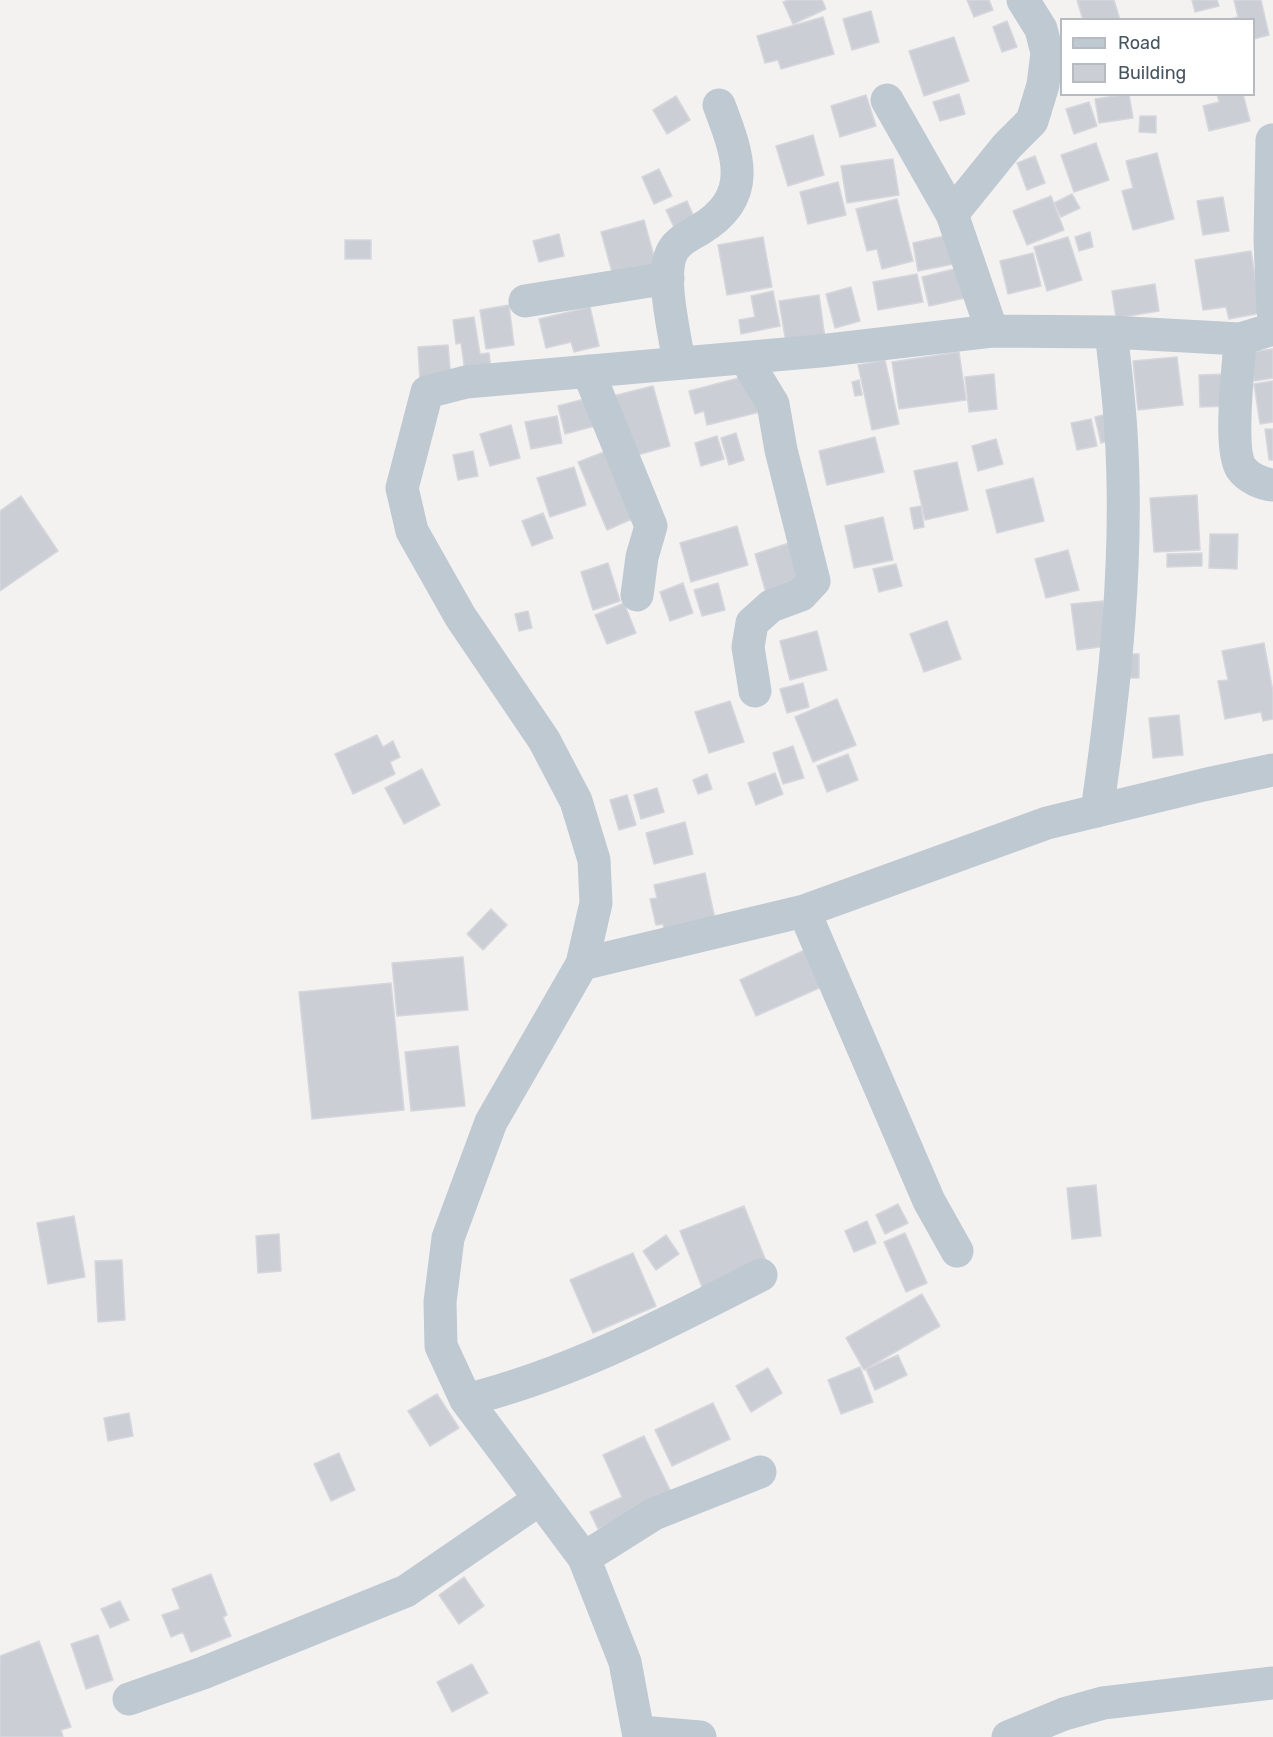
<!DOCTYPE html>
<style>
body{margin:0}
#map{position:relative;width:1273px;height:1737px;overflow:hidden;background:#f4f1f1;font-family:Rubik,sans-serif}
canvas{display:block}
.legend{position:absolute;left:1060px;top:18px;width:195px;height:78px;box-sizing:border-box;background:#fff;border:2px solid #b5bbc0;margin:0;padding:8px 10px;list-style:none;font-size:18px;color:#475561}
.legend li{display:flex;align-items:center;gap:12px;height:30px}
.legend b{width:30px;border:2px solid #b5bbc0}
</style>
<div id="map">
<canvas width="1273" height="1737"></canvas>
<ul class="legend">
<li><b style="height:8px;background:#bec9d2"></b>Road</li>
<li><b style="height:16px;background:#cbced4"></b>Building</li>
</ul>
</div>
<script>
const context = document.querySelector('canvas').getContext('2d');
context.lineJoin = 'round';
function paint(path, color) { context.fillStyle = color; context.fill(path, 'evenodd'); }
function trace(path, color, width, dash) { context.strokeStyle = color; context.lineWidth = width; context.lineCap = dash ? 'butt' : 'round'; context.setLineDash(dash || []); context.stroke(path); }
const building = new Path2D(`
 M 788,0 L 822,0 L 826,9 L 793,24 L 783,2 Z
 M 967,0 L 989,0 L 993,10 L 974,17 Z
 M 1077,0 L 1114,0 L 1120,20 L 1083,20 Z
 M 1192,0 L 1217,0 L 1219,6 L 1195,12 Z
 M 1234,0 L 1261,0 L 1269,35 L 1254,39 L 1254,20 L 1227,20 L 1238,17 Z
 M 871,11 L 879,42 L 852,50 L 843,19 Z
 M 823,17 L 834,54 L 781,69 L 778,60 L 765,63 L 757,36 Z
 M 1007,21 L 1017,47 L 1002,52 L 993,27 Z
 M 954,37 L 969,81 L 924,96 L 909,51 Z
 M 959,94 L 965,114 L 940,121 L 933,102 Z
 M 1129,94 L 1133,118 L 1099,123 L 1095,99 Z
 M 1217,94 L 1243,94 L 1250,121 L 1209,131 L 1203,106 L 1219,102 Z
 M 866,95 L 876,126 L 840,137 L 831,106 Z
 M 676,96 L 690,120 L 667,134 L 653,110 Z
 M 1089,102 L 1097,126 L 1074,134 L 1066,109 Z
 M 1140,116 L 1156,116 L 1156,133 L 1139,132 Z
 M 813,135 L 824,175 L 788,186 L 776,146 Z
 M 1096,143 L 1109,180 L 1074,192 L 1061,155 Z
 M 1157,153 L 1174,219 L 1133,230 L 1122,191 L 1133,188 L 1126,161 Z
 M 1035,156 L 1045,183 L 1027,190 L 1017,163 Z
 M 893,159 L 899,195 L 847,203 L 841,166 Z
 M 659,169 L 672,196 L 654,204 L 642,177 Z
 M 838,182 L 846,215 L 808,224 L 800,192 Z
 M 1072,194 L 1080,208 L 1061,217 L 1054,203 Z
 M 1051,196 L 1064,230 L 1027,245 L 1013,211 Z
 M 1223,197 L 1229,231 L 1203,235 L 1197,201 Z
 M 897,199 L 913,261 L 882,269 L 877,249 L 867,251 L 856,209 Z
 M 687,201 L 697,224 L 677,234 L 666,210 Z
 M 644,220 L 658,271 L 615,283 L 601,232 Z
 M 1090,232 L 1093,247 L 1079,251 L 1075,237 Z
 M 559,234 L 564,256 L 539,262 L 533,241 Z
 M 953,234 L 959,263 L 918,271 L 913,243 Z
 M 763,237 L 772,287 L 727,295 L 718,245 Z
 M 1068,237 L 1082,280 L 1047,291 L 1034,247 Z
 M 345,240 L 371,240 L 371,259 L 345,259 Z
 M 1251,251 L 1261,313 L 1229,319 L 1226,307 L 1203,310 L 1195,260 Z
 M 1033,253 L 1041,286 L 1008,294 L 1000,261 Z
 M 958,268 L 965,298 L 929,306 L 922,277 Z
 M 917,274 L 923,302 L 878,310 L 873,282 Z
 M 1155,284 L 1159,311 L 1116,318 L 1112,291 Z
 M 851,287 L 860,321 L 835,328 L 826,294 Z
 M 773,291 L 780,326 L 741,334 L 739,320 L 755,317 L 751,296 Z
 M 819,295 L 825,338 L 786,343 L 779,301 Z
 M 509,305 L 514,345 L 486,349 L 480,310 Z
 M 590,307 L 599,346 L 574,352 L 571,342 L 546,348 L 539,319 Z
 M 474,317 L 480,354 L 489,353 L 491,368 L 465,372 L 461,343 L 456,344 L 453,320 Z
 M 448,345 L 451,379 L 420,382 L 418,347 Z
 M 1273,349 L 1273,378 L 1254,381 L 1250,352 Z
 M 959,352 L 966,400 L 899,409 L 892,362 Z
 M 1177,357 L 1183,405 L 1138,410 L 1133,361 Z
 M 885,360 L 899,424 L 872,430 L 858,365 Z
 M 754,374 L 764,411 L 707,425 L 704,411 L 695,414 L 689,391 Z
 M 994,374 L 997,409 L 969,412 L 965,377 Z
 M 1228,374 L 1230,406 L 1200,407 L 1199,375 Z
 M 859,380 L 862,395 L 855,396 L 852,382 Z
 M 1273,381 L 1273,422 L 1260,424 L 1254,384 Z
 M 653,386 L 670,446 L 630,457 L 613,396 Z
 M 588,398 L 595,426 L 565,434 L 558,406 Z
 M 1111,413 L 1117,439 L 1101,443 L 1095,417 Z
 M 557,416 L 562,443 L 531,449 L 525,422 Z
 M 1091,419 L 1097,446 L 1077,450 L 1071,423 Z
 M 511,425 L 520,458 L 490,466 L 480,434 Z
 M 1265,429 L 1273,429 L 1273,460 L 1269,460 Z
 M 736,433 L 744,460 L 729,465 L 721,438 Z
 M 717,436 L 724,459 L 701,466 L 695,443 Z
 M 875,437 L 884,472 L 827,485 L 819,451 Z
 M 996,439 L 1003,464 L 978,471 L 972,446 Z
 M 473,451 L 478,476 L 458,480 L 453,455 Z
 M 604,452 L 632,519 L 607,530 L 578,462 Z
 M 957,462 L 968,510 L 925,520 L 914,471 Z
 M 574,467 L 586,505 L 550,517 L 537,478 Z
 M 1033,478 L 1044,521 L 997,533 L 986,490 Z
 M 1197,495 L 1200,550 L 1154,552 L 1150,498 Z
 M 21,496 L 58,551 L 0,591 L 0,511 Z
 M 921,506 L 924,527 L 914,529 L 910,508 Z
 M 543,513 L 553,538 L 532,546 L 522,521 Z
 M 883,517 L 893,560 L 854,568 L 845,526 Z
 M 737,526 L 748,565 L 691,582 L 680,543 Z
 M 1210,534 L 1238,534 L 1237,569 L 1209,568 Z
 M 789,543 L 801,583 L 766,593 L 755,554 Z
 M 1068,550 L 1079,590 L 1046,598 L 1035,559 Z
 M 1202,553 L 1202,566 L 1167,567 L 1167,554 Z
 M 608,563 L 620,601 L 593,610 L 581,572 Z
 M 896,564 L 902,586 L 879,592 L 873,569 Z
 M 683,583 L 693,613 L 670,621 L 660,592 Z
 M 718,583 L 725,610 L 702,616 L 694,590 Z
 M 1103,601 L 1108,646 L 1077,650 L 1071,604 Z
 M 624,603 L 636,633 L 607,644 L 595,615 Z
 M 528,611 L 532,628 L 519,631 L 515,614 Z
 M 947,621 L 961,659 L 924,672 L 910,634 Z
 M 817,631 L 827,670 L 790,680 L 780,641 Z
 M 1264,643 L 1273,692 L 1273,719 L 1263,721 L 1261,712 L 1225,719 L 1218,681 L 1228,680 L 1222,651 Z
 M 1119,654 L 1139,654 L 1139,678 L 1119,678 Z
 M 803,683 L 809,707 L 787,713 L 780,689 Z
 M 837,699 L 856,745 L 813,762 L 795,717 Z
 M 730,701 L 744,742 L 709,753 L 695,712 Z
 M 1179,715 L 1183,755 L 1153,758 L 1149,718 Z
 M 377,735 L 383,747 L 393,741 L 400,757 L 390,762 L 395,774 L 353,794 L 335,754 Z
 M 793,746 L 804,778 L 783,784 L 773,753 Z
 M 848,754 L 858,780 L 827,792 L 817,766 Z
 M 422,769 L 440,805 L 404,824 L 385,788 Z
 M 775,773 L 783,794 L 756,805 L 748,783 Z
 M 707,774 L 712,789 L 698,794 L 693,780 Z
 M 657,788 L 664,812 L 641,819 L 634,795 Z
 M 627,795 L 636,825 L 619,830 L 610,800 Z
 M 685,822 L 693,854 L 654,864 L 646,833 Z
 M 705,873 L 715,919 L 664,930 L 663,924 L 656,925 L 650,899 L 657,898 L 654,885 Z
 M 491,909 L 507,925 L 483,950 L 467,934 Z
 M 809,948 L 826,985 L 756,1016 L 740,980 Z
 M 463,957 L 468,1010 L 397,1016 L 392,963 Z
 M 391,983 L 404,1110 L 312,1119 L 299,992 Z
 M 458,1046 L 465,1106 L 411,1111 L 405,1052 Z
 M 1096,1185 L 1101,1236 L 1072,1239 L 1067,1188 Z
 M 898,1204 L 908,1223 L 885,1234 L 876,1215 Z
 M 744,1206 L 768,1266 L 704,1292 L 680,1231 Z
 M 74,1216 L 85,1277 L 48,1284 L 37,1223 Z
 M 867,1221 L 876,1243 L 854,1252 L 845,1231 Z
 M 905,1233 L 927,1283 L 906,1292 L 884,1242 Z
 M 279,1234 L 281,1271 L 258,1273 L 256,1236 Z
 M 666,1235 L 679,1254 L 656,1270 L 643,1251 Z
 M 633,1253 L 656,1306 L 593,1333 L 570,1280 Z
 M 122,1260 L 125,1320 L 98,1322 L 95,1261 Z
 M 922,1294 L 940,1326 L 864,1370 L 846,1338 Z
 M 898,1355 L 907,1375 L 875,1390 L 866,1369 Z
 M 860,1367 L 873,1402 L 841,1414 L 828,1380 Z
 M 768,1368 L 782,1393 L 751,1412 L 736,1386 Z
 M 437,1394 L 459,1428 L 430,1446 L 408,1411 Z
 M 713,1403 L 730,1439 L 672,1466 L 655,1430 Z
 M 129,1413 L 133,1436 L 108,1441 L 104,1418 Z
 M 644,1436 L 672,1494 L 598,1529 L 590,1512 L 622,1497 L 603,1455 Z
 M 339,1453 L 355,1490 L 331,1501 L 314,1464 Z
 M 211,1574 L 227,1615 L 223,1617 L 231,1636 L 191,1652 L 183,1632 L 171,1637 L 162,1615 L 180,1609 L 172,1589 Z
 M 464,1577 L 484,1606 L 459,1624 L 439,1595 Z
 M 120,1601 L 129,1620 L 110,1628 L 101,1609 Z
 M 98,1635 L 113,1680 L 86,1689 L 71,1644 Z
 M 39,1641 L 71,1727 L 61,1730 L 63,1737 L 0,1737 L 0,1656 Z
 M 472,1664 L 488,1693 L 452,1712 L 437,1682 Z`);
paint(building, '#cbced4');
trace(building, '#d5d7dd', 1.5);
trace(new Path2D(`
 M 887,100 L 952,214 L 992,331
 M 1272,140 L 1270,239 L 1273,311
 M 952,214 L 1007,146 L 1032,121 L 1043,85 L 1047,53 L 1041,29 L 1023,0
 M 525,301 L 668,278
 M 1240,339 C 1239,366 1228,447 1241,468 C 1248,478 1262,484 1273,485
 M 745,358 L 773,404 L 781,450 L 814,581 L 801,595 L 771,606 L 752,623 L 748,647 L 755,691
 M 679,363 C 675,334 662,285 670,257 C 674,243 687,237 699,230 C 755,197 738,155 719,105
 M 588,371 L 651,526 L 642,557 L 637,595
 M 1097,811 C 1115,687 1129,558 1121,432 C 1119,399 1115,365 1111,332
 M 804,911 L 929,1201 L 957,1251
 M 582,964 L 804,911 L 1047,823 L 1203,785 L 1273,770
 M 466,1400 C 573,1373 663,1325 761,1275
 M 584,1558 L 654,1514 L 760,1472
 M 129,1699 L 203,1673 L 406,1591 L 540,1499
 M 640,1732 L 700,1737
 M 639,1737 L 625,1662 L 584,1558 L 466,1400 L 441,1346 L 440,1302 L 448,1238 L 491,1122 L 582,964 L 596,903 L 594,860 L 576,801 L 544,740 L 460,616 L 412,531 L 402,488 L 427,392 L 466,382 L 820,351 L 992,331 L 1111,332 L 1240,339 L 1273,329
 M 1008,1737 L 1064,1714 L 1103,1703 L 1273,1683`), '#bec9d2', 33);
</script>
